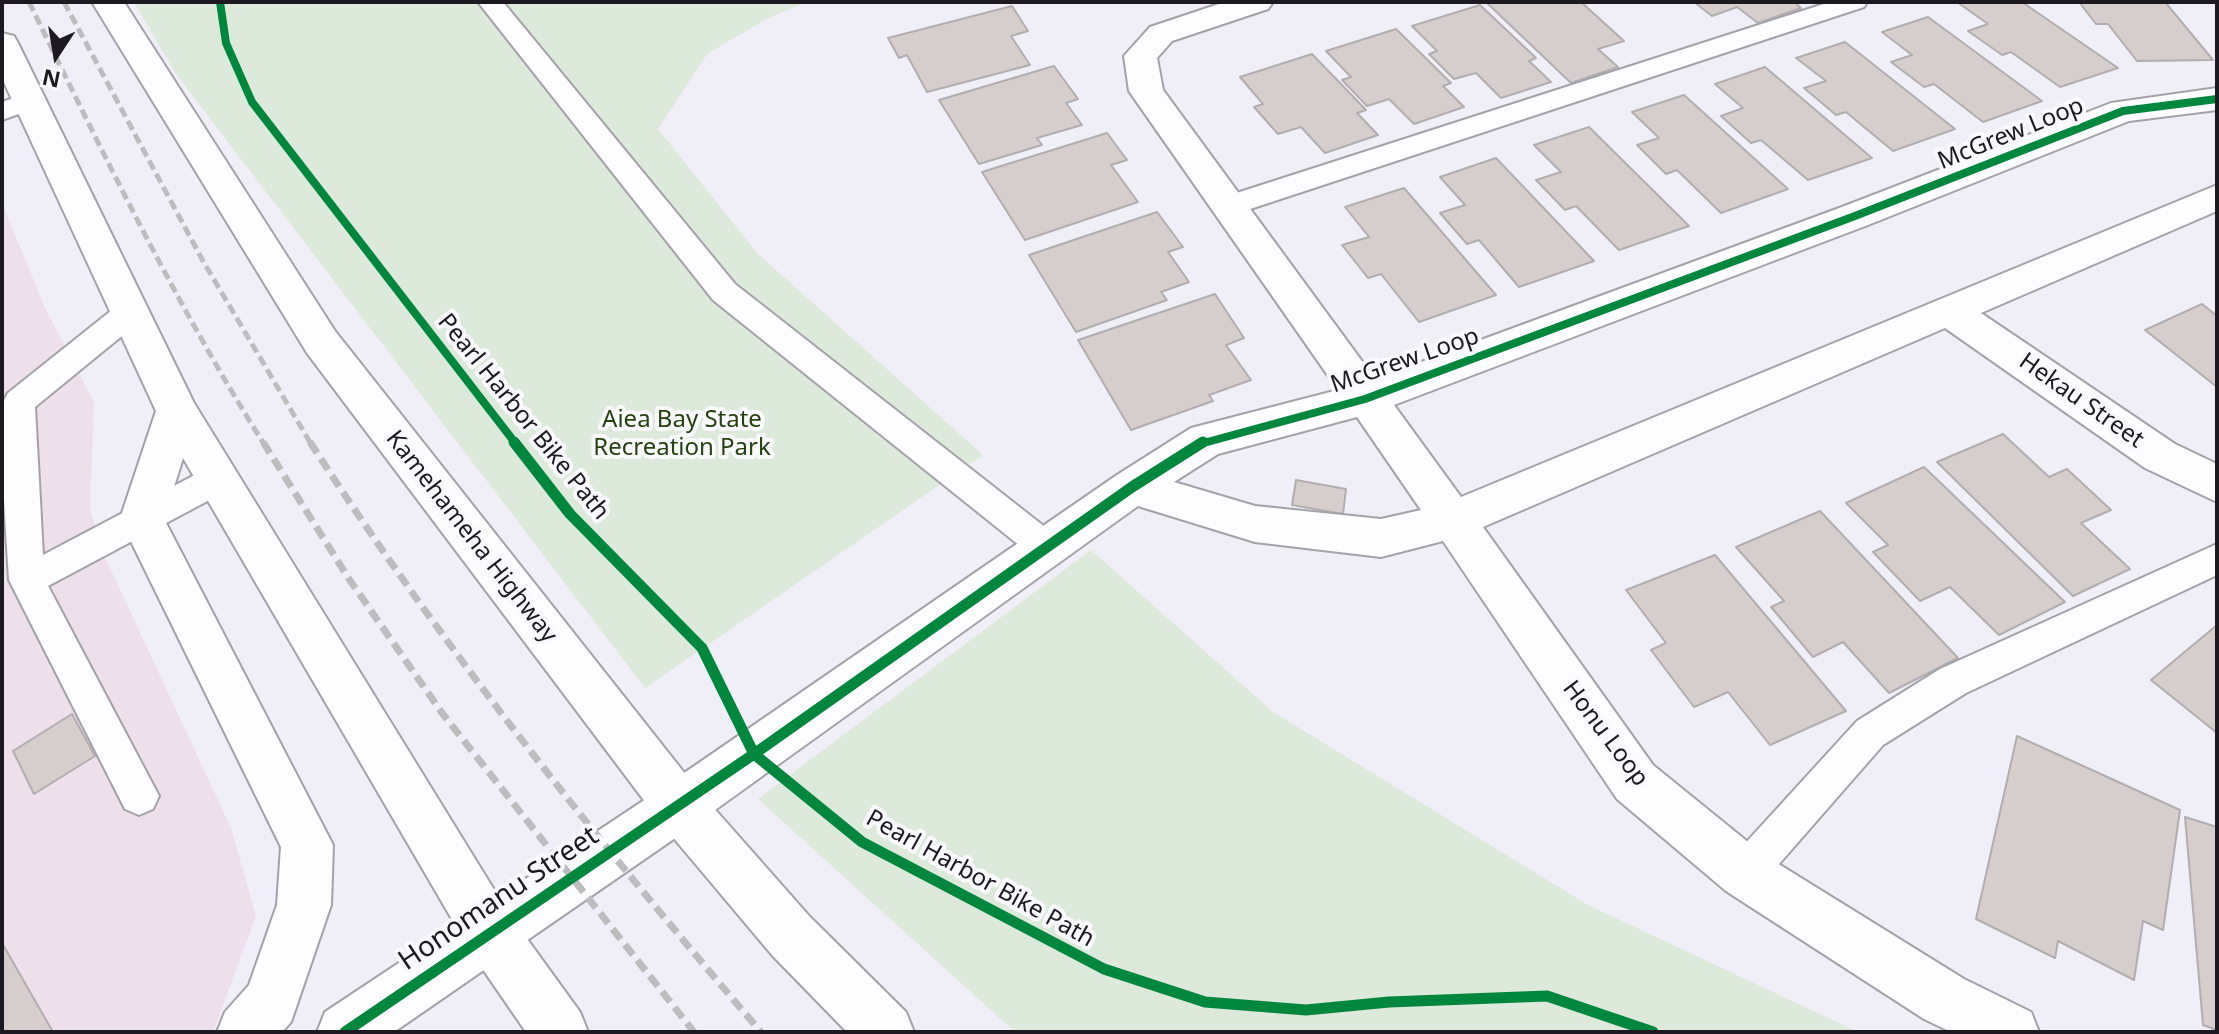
<!DOCTYPE html>
<style>
body{margin:0}
#map{position:relative;width:2219px;height:1034px;overflow:hidden;background:#f0eef7;font-family:"Noto Sans",sans-serif}
canvas{display:block}
.frame{position:absolute;inset:0;border:4px solid #1c1a20;pointer-events:none}
.north{position:absolute;left:16px;top:16px;width:80px;height:80px;-webkit-text-stroke:6px #faf9fd;paint-order:stroke;rotate:192deg;font-size:22px;font-weight:700;line-height:32px;text-align:center;color:#1c1a20}
.north::after{content:'';display:block;margin:auto;width:28px;height:36px;background:#1c1a20;clip-path:polygon(50% 0,100% 100%,50% 72%,0 100%)}
</style>
<div id="map">
<canvas width="2219" height="1034"></canvas>
<div class="frame"></div>
<div class="north">N</div>
</div>
<script>
const context = document.querySelector('canvas').getContext('2d');
context.lineJoin = 'round';
function paint(path, color) { context.fillStyle = color; context.fill(path, 'evenodd'); }
function trace(path, color, width, dash) { context.strokeStyle = color; context.lineWidth = width; context.lineCap = dash ? 'butt' : 'round'; context.setLineDash(dash || []); context.stroke(path); }
function write(font, color, halo, rows, align = 'center') {
  context.font = font + ' "Noto Sans",sans-serif'; context.lineWidth = 8; context.setLineDash([]); context.textBaseline = 'middle'; context.strokeStyle = halo; context.fillStyle = color; for (const [text, x, y, turn = 0] of rows) {
    context.save(); context.translate(x, y); context.rotate((+turn || 0) * Math.PI / 180); context.textAlign = isNaN(turn) ? turn : align; if (halo) context.strokeText(text, 0, 0); context.fillText(text, 0, 0); context.restore();
  }
}
paint(new Path2D(`
 M 2,203 L 45,308 L 94,402 L 90,509 L 103,553 L 231,828 L 256,916 L 213,1032 L 2,1032 Z`), '#ede0eb');
paint(new Path2D(`
 M 134,2 L 807,2 L 768,18 L 707,54 L 658,129 L 757,253 L 983,455 L 645,688 L 176,74 Z
 M 1091,550 L 1273,712 L 1588,905 L 1858,1032 L 1015,1032 L 758,799 Z`), '#dde9da');
const building = new Path2D(`
 M 1486,2 L 1581,2 L 1624,41 L 1598,49 L 1618,67 L 1571,83 Z
 M 1694,2 L 1794,2 L 1801,8 L 1758,23 L 1737,7 L 1712,16 Z
 M 1957,2 L 2022,2 L 2118,68 L 2060,87 L 2011,52 L 2002,55 L 1968,31 L 1988,24 Z
 M 2079,2 L 2165,2 L 2213,60 L 2137,61 L 2108,24 L 2096,24 Z
 M 1480,5 L 1536,58 L 1529,61 L 1551,82 L 1501,98 L 1476,73 L 1454,79 L 1429,54 L 1437,51 L 1412,26 Z
 M 1012,6 L 1028,31 L 1011,36 L 1030,65 L 927,92 L 907,55 L 899,58 L 888,38 Z
 M 1928,17 L 2042,101 L 1983,122 L 1934,84 L 1924,87 L 1891,62 L 1912,55 L 1882,32 Z
 M 1396,29 L 1451,83 L 1443,86 L 1464,107 L 1414,124 L 1389,99 L 1367,106 L 1342,80 L 1351,77 L 1326,51 Z
 M 1845,42 L 1955,129 L 1893,151 L 1846,112 L 1836,115 L 1804,88 L 1826,81 L 1796,58 Z
 M 1312,54 L 1366,110 L 1357,113 L 1378,135 L 1325,153 L 1301,127 L 1278,134 L 1254,107 L 1263,104 L 1240,77 Z
 M 1054,66 L 1078,99 L 1066,103 L 1082,125 L 1037,138 L 1042,145 L 979,164 L 939,100 Z
 M 1765,67 L 1872,158 L 1808,180 L 1761,140 L 1751,143 L 1721,116 L 1743,108 L 1715,84 Z
 M 1684,95 L 1788,189 L 1721,213 L 1677,170 L 1666,174 L 1637,145 L 1659,138 L 1632,112 Z
 M 1589,127 L 1689,226 L 1619,250 L 1576,206 L 1565,210 L 1536,180 L 1561,172 L 1534,145 Z
 M 1107,133 L 1127,160 L 1111,165 L 1138,202 L 1025,240 L 982,172 Z
 M 1496,158 L 1594,261 L 1519,287 L 1479,240 L 1467,244 L 1440,213 L 1465,205 L 1440,177 Z
 M 1404,188 L 1496,295 L 1419,322 L 1381,274 L 1368,278 L 1342,245 L 1369,237 L 1345,207 Z
 M 1157,212 L 1183,247 L 1168,252 L 1189,282 L 1161,292 L 1167,300 L 1076,332 L 1029,255 Z
 M 1215,294 L 1244,338 L 1226,345 L 1251,380 L 1209,395 L 1213,401 L 1131,430 L 1078,340 Z
 M 2202,304 L 2217,316 L 2217,387 L 2145,330 Z
 M 2003,434 L 2049,477 L 2067,469 L 2111,510 L 2081,523 L 2130,569 L 2073,596 L 1937,462 Z
 M 1924,467 L 2065,602 L 1999,635 L 1950,587 L 1920,601 L 1873,552 L 1888,545 L 1846,503 Z
 M 1296,480 L 1346,489 L 1343,514 L 1292,505 Z
 M 1820,511 L 1958,658 L 1889,693 L 1843,642 L 1813,657 L 1771,607 L 1784,601 L 1736,547 Z
 M 1715,555 L 1846,711 L 1770,745 L 1728,692 L 1694,707 L 1651,650 L 1666,643 L 1626,590 Z
 M 2217,625 L 2217,733 L 2151,680 Z
 M 72,714 L 95,756 L 34,794 L 13,751 Z
 M 2017,736 L 2180,810 L 2163,930 L 2143,921 L 2134,980 L 2058,941 L 2055,958 L 1976,919 Z
 M 2185,817 L 2217,827 L 2217,1030 L 2203,1025 Z
 M 2,943 L 53,1032 L 2,1032 Z`);
paint(building, '#d6cecd');
trace(building, '#b2aeb0', 2);
const lane = new Path2D(`
 M 478,2 L 503,2 L 735,284 L 1059,538 L 1064,548 L 1059,558 L 1047,563 L 1035,558 L 713,300 Z
 M 1830,2 L 1867,2 L 1864,7 L 1238,213 L 1228,216 L 1218,213 L 1214,206 L 1218,199 Z
 M 29,93 L 38,95 L 42,101 L 38,107 L 2,120 L 2,102 Z
 M 128,303 L 139,306 L 143,314 L 139,322 L 35,407 L 43,555 L 206,469 L 218,465 L 230,469 L 235,479 L 230,489 L 48,586 L 159,796 L 153,809 L 139,815 L 125,809 L 9,580 L 3,484 L 3,402 L 8,393 L 117,306 Z
 M 2217,544 L 2217,575 L 1966,693 L 1883,745 L 1759,887 L 1745,893 L 1731,887 L 1725,873 L 1731,859 L 1857,721 L 1940,669 Z`);
const street = new Path2D(`
 M 1225,2 L 1273,2 L 1268,9 L 1172,41 L 1157,58 L 1163,90 L 1375,379 L 1842,207 L 2111,103 L 2217,88 L 2217,110 L 2129,121 L 1868,225 L 1394,405 L 1461,497 L 2217,185 L 2217,211 L 1981,313 L 2175,444 L 2217,464 L 2217,502 L 2145,468 L 1945,328 L 1483,527 L 1653,765 L 1764,855 L 1964,979 L 2031,1012 L 2039,1032 L 1951,1032 L 1924,1019 L 1726,891 L 1617,799 L 1443,541 L 1381,557 L 1255,542 L 1138,506 L 697,823 L 679,830 L 661,823 L 654,806 L 661,789 L 1117,475 L 1191,428 L 1338,390 L 1129,91 L 1124,56 L 1150,27 ZM 1357,417 L 1421,510 L 1381,519 L 1255,506 L 1174,482 L 1218,454 Z`);
const secondary = new Path2D(`
 M 679,782 L 697,789 L 704,806 L 697,823 L 394,1032 L 317,1032 L 325,1012 L 661,789 Z`);
const primary = new Path2D(`
 M 92,2 L 124,2 L 335,331 L 697,789 L 810,917 L 906,1012 L 914,1032 L 847,1032 L 772,955 L 661,823 L 307,353 Z
 M 2,33 L 14,36 L 18,43 L 194,403 L 509,914 L 580,1012 L 588,1032 L 526,1032 L 471,952 L 183,458 L 164,519 L 333,845 L 331,905 L 291,1022 L 282,1032 L 217,1032 L 225,1012 L 249,985 L 277,905 L 281,847 L 120,519 L 156,411 L 2,78 Z`);
trace(lane, '#a4a2a9', 4);
trace(street, '#a4a2a9', 4);
trace(secondary, '#a4a2a9', 4);
trace(primary, '#a4a2a9', 4);
paint(lane, '#fdfcfe');
paint(street, '#fdfcfe');
paint(secondary, '#fdfcfe');
paint(primary, '#fdfcfe');
trace(new Path2D(`
 M 29,2 C 102,151 175,303 264,444
 M 64,2 L 203,261 L 311,444`), '#bdbdbf', 5, [10, 5]);
trace(new Path2D(`
 M 263,442 L 349,579 L 442,713 L 694,1032
 M 310,442 C 444,650 600,844 761,1032`), '#bdbdbf', 7, [13, 7]);
trace(new Path2D(`
 M 220,2 L 226,43 L 252,102 L 516,444
 M 1200,444 L 1365,399 L 1855,216 L 2123,111 L 2217,99`), '#00873e', 8);
trace(new Path2D(`
 M 514,442 L 570,514 L 702,648 L 754,754 L 862,842 L 1104,969 L 1205,1002 L 1306,1010 L 1389,1002 L 1547,996 L 1653,1032
 M 345,1032 L 754,754 L 1132,487 L 1203,442`), '#00873e', 11);
write('24px', '#1c1a20', '#faf9fd', [
 ["McGrew Loop",2011,134,-22],
 ["McGrew Loop",1405,361,-19],
 ["Hekau Street",2081,401,35],
 ["Pearl Harbor Bike Path",523,417,51],
 ["Kamehameha Highway",471,537,52],
 ["Honu Loop",1605,734,53],
 ["Pearl Harbor Bike Path",980,879,29]
]);
write('24px', '#24430f', '#faf9fd', [
 ["Aiea Bay State",682,420],
 ["Recreation Park",682,448]
]);
write('28px', '#1c1a20', '#faf9fd', [
 ["Honomanu Street",499,899,-34]
]);
</script>
